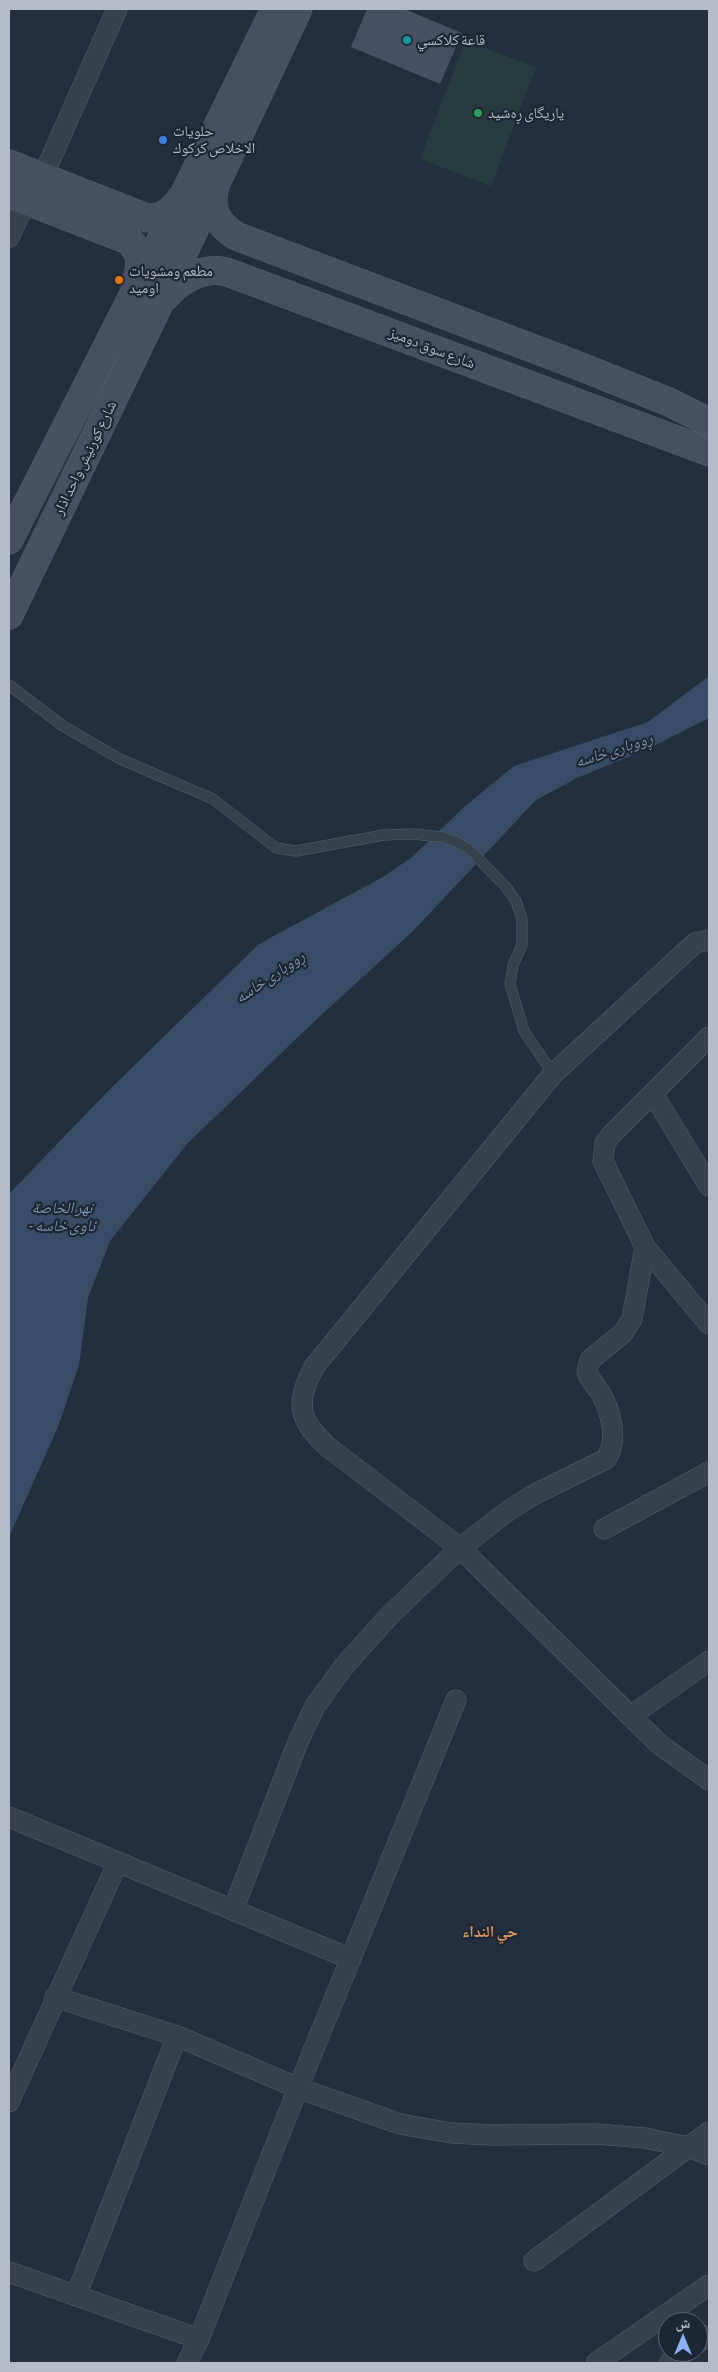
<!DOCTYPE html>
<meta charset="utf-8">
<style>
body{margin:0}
#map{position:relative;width:718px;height:2372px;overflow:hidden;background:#242f3e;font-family:"Asap Condensed","Noto Naskh Arabic",sans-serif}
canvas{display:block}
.frame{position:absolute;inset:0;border:10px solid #b4bcc9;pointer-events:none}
.north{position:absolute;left:658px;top:2312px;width:50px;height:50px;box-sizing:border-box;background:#1d2633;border:1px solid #59626f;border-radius:50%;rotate:0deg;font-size:14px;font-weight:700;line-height:20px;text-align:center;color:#b4bcc9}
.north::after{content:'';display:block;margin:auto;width:18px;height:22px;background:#8ab4f8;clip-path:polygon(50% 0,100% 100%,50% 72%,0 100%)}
</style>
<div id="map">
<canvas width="718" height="2372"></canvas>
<div class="frame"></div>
<div class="north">ش</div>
</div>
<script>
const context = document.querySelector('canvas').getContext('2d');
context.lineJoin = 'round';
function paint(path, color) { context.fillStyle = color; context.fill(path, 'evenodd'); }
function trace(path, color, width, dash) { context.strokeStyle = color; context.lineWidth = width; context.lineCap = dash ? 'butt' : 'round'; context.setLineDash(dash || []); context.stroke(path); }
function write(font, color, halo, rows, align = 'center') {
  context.font = font + ' "Asap Condensed","Noto Naskh Arabic",sans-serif'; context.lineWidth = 4.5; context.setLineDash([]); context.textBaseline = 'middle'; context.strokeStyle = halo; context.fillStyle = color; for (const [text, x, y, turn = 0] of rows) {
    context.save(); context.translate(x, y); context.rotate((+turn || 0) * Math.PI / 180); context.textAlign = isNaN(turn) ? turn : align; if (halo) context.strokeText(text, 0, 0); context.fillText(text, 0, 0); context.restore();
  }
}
paint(new Path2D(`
 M 465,41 L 536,67 L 491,186 L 420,159 Z`), '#263c3f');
paint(new Path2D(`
 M 709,676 L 709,718 L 652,747 L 577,778 L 536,800 L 414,930 L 302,1033 L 187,1144 L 110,1241 L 88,1298 L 79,1365 L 58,1427 L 9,1537 L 9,1194 L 109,1090 L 259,944 L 383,877 L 412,857 L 464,807 L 514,766 L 648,722 Z`), '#394c67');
paint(new Path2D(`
 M 367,9 L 404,9 L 462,33 L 440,84 L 351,47 Z`), '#455162');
const lane = new Path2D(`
 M 9,685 L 63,726 L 120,759 L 213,799 L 276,848 L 296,851 L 384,835 L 412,834 L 442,837 L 455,841 L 469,849 L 506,887 L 516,901 L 522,919 L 522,945 L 513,965 L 510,984 L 524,1031 L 553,1074`);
const street = new Path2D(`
 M 43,176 L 117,9
 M 9,237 L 27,200
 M 709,940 L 695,943 L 553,1074 L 314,1367 C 295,1403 298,1420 328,1447 L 460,1548 L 659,1744 L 709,1780
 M 709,1037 L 610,1136 L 605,1143 L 603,1161 L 645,1247 L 709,1324
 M 653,1094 L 709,1186
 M 604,1529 L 709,1472
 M 632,1715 L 709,1661
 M 9,1817 L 351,1959
 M 233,1910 L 298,1742 L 315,1706 L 345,1665 L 389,1616 L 460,1548 L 508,1511 L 533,1495 L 606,1459 C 619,1439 611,1411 600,1392 C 596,1386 589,1379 587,1372 C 587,1368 589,1364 590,1360 L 623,1333 L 632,1319 L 645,1247
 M 55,1997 L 177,2036 L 298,2088 L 400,2124 L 451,2133 L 493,2135 L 597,2134 L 645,2138 L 689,2147 L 709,2155
 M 9,2102 L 118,1862
 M 534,2261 L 709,2132
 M 9,2272 L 199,2339 L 298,2088 L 456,1700
 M 76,2296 L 177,2036
 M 698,2343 L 709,2336
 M 187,2363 L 199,2339
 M 596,2363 L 709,2285
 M 669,2363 L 685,2352`);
const secondary = new Path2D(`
 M 9,164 L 147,218 C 163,219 170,212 180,200
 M 215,186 C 209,209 217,224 236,236 L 574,364 L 669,402 L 709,422
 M 9,194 L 128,240 C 143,253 141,266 136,283
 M 166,296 C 182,279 202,266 227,272 L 709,452
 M 9,540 L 185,193 L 275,9
 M 9,615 L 161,300 L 298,9`);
trace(lane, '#565f6c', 11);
trace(street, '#565f6c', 21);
trace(secondary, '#565f6c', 29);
trace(lane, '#38414e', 10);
trace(street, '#38414e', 20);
trace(secondary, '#465061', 28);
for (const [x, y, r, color] of [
 [407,40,5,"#0f9aa8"],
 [478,113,5,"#2e9e5b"],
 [163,140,5,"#3f7fe0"],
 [119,280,5,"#e8710a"]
]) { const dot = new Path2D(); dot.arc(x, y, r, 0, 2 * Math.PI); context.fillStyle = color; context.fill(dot); trace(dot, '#1d2633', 2); }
write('15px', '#b4bcc9', '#1d2633', [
 ["قاعة كلاكسي",417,40],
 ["یاریگای ڕەشید",488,113],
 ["حلويات",173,131],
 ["الاخلاص كركوك",173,148],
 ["مطعم ومشويات",129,271],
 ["اوميد",129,288]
], 'left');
write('15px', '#b4bcc9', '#1d2633', [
 ["شارع سوق دوميز",432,348,21],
 ["شارع كورنيش واحد اذار",85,458,-64]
]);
write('italic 16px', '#7c92b1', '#1d2633', [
 ["ڕووباری خاسە",614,750,-18],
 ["ڕووباری خاسە",270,977,-34],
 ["نهر الخاصة",62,1208],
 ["- ئاوی خاسە",62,1226]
]);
write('bold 16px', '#d59563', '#1d2633', [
 ["حي النداء",490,1932]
]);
</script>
